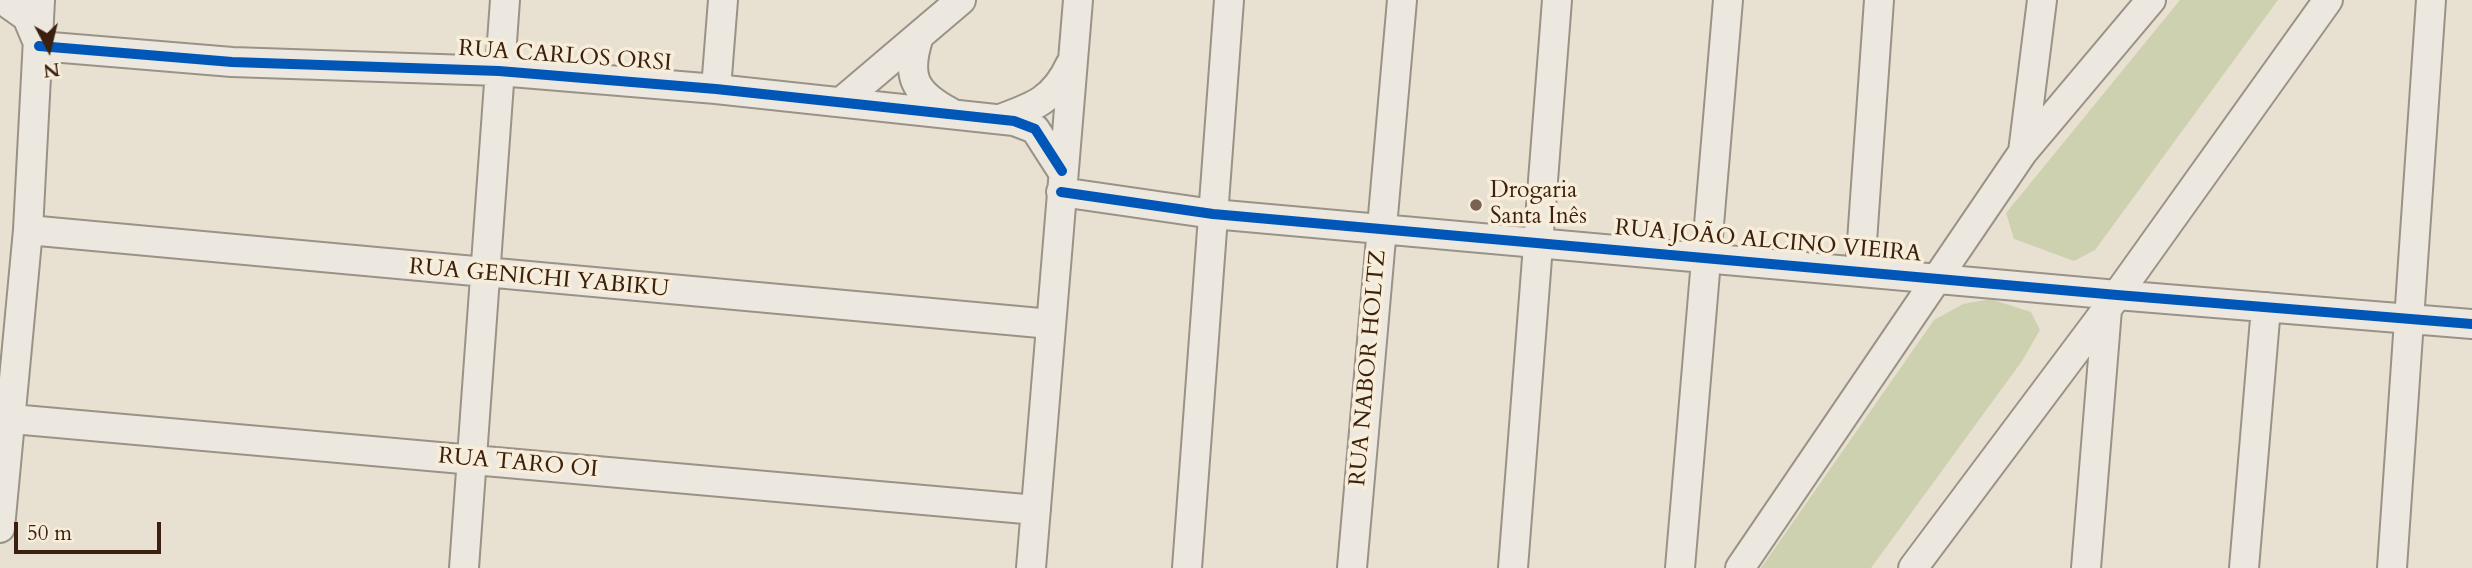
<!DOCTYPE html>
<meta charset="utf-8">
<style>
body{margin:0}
#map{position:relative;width:2472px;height:568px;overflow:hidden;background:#e8e0d0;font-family:Cardo,serif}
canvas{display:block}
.north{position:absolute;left:14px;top:14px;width:70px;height:70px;-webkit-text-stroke:5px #f7edd9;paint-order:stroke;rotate:173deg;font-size:19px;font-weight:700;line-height:28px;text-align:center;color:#3b200f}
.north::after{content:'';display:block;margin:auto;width:24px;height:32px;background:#3b200f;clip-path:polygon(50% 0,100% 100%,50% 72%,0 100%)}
.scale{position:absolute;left:14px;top:522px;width:147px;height:32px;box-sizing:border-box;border:4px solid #3b200f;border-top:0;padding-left:9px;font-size:21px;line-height:24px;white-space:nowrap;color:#3b200f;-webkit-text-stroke:5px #f7edd9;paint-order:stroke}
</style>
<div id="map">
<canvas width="2472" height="568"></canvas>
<div class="north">N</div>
<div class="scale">50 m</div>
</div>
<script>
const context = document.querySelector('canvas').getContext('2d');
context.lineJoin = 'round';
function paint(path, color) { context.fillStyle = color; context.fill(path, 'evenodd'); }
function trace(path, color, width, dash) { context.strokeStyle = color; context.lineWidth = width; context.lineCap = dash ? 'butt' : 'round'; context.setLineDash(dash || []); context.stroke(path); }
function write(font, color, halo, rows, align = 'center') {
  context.font = font + ' Cardo,serif'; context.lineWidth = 7; context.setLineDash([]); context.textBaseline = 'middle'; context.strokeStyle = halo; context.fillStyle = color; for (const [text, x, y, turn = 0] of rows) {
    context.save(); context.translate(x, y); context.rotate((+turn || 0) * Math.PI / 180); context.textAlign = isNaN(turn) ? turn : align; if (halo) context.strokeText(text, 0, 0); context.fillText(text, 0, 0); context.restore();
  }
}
paint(new Path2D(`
 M 2180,0 L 2278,0 L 2095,250 L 2074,261 L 2014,239 L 2006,213 Z
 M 1990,299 L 2031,312 L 2040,330 L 2022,361 L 1871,568 L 1761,568 L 1934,320 L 1963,304 Z`), '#ced1b0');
const minor = new Path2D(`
 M 3,0 L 27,17 L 38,43
 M 919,36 C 906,76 913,92 950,112
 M 39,46 L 232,62 L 499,71 L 716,89 L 1014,121 L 1035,129 L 1062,171
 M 716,89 L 723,0
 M 841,102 L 961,0
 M 1000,119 C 1033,107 1054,100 1070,65
 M 2023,152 L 2042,0
 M 1061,192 L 1213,214 L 2117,295 L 2472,324
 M 28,230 L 1051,324
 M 1860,270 L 1879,0
 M 0,418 L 1036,510
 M 0,528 L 28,230 L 40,0
 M 464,568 L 505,0
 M 1031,568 L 1078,0
 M 1187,568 L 1229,0
 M 1352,568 L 1402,0
 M 1513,568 L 1557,0
 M 1680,568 L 1728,0
 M 1740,568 L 2023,152 L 2151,0
 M 1913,568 L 2107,309 L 2328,0
 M 2086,568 L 2107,309
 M 2244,568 L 2266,307
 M 2392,568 L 2431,0`);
trace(minor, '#9a9287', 32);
trace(minor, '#ece8e0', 28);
trace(new Path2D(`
 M 39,46 L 232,62 L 499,71 L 716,89 L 1014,121 L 1035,129 L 1062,171
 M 1061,192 L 1213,214 L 2117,295 L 2472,324`), '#0057b8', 10);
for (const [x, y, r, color] of [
 [1476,205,7,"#786353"]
]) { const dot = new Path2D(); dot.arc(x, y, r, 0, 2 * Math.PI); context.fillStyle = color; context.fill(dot); trace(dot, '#f7edd9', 2.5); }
write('23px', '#3b200f', '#f7edd9', [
 ["RUA CARLOS ORSI",565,57,4],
 ["RUA JOÃO ALCINO VIEIRA",1768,242,5],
 ["RUA GENICHI YABIKU",539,279,5],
 ["RUA NABOR HOLTZ",1369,368,-85],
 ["RUA TARO OI",518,464,5]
]);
write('23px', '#3b200f', '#f7edd9', [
 ["Drogaria",1490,192],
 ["Santa Inês",1490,218]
], 'left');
</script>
